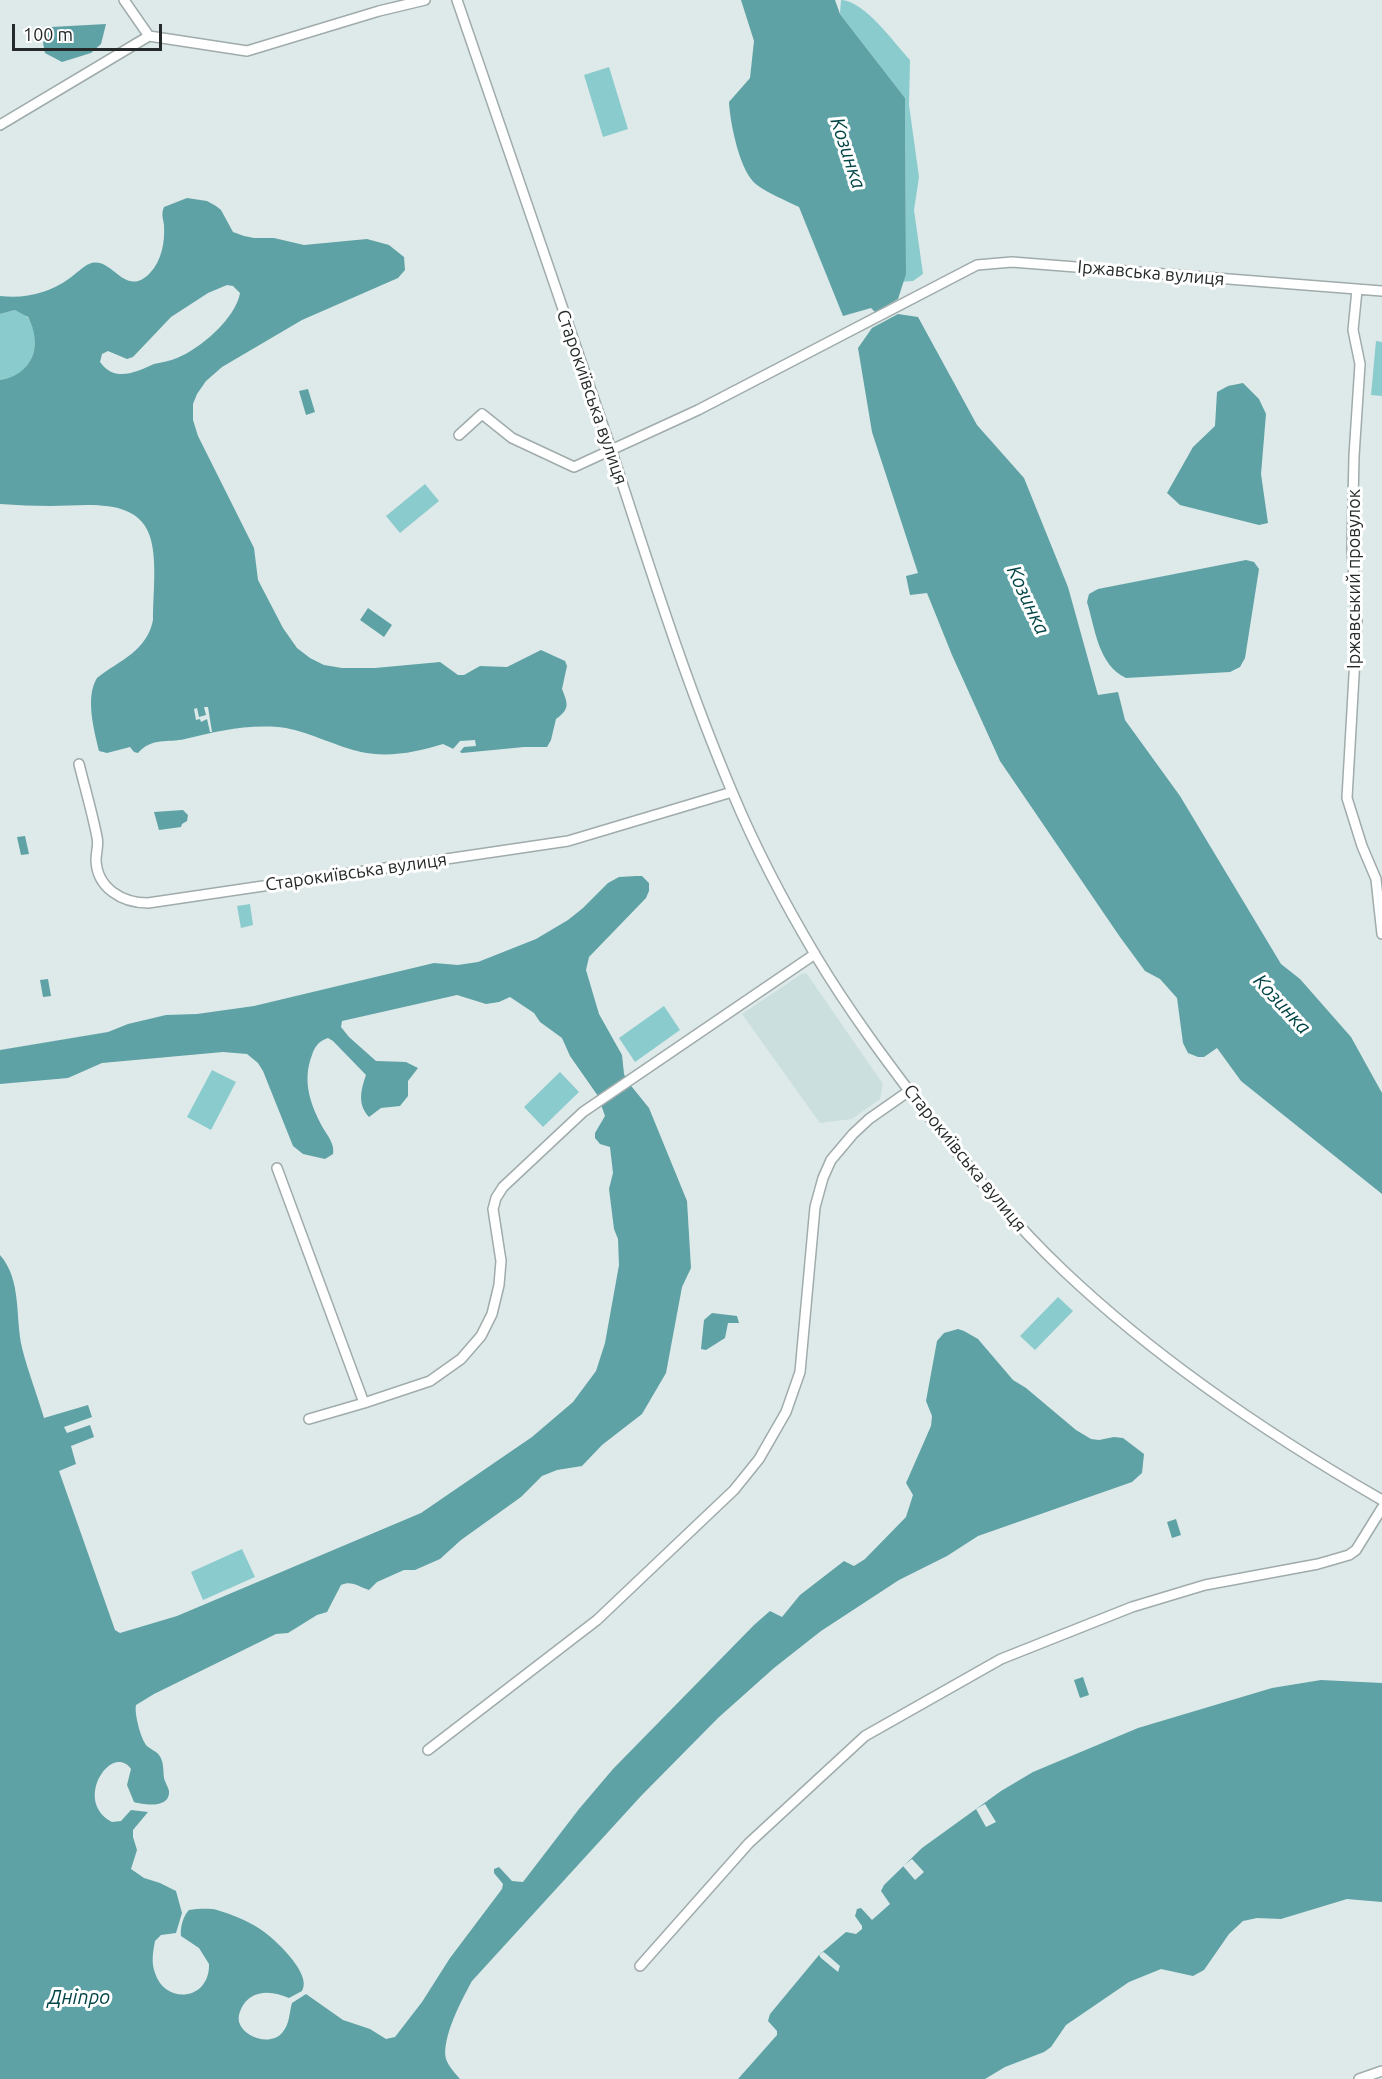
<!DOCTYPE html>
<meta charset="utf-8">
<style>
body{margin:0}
#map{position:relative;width:1382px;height:2079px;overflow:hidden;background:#dee9e9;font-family:Ubuntu,sans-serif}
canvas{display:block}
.scale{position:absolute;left:12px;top:24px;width:150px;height:27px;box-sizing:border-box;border:3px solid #252929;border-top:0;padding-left:8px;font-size:18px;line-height:21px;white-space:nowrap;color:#252929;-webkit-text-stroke:4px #fff;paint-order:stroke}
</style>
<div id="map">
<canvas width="1382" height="2079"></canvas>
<div class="scale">100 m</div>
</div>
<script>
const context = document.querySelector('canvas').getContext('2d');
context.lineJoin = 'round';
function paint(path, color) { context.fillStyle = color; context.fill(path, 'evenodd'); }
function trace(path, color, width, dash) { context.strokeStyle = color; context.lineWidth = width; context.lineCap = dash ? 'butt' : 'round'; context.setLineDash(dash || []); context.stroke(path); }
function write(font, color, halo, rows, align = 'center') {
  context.font = font + ' Ubuntu,sans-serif'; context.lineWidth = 6; context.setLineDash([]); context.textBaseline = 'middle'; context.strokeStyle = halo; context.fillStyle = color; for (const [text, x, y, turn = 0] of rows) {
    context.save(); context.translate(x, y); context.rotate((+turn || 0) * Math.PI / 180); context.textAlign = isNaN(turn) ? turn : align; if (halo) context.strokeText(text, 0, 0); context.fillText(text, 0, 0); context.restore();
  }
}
paint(new Path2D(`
 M 803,973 L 807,974 L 883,1084 L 880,1099 L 852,1119 L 820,1123 L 742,1014 Z`), '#cbdfdf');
paint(new Path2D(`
 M 841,0 C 864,0 895,44 910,60 L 909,105 L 919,177 L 914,210 L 923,274 L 913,281 L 898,282 L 906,274 L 905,98 L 840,14 Z
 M 609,67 L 628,129 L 603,137 L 584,75 Z
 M 15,310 C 39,315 40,353 25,369 C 18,376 9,378 0,380 L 0,314 Z
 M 1376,341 L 1382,342 L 1382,396 L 1371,395 Z
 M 425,484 L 439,501 L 400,533 L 386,516 Z
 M 250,904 L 253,925 L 241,928 L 237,906 Z
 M 664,1006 L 680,1030 L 635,1062 L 619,1038 Z
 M 212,1070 L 236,1082 L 211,1130 L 187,1117 Z
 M 560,1072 L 579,1092 L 543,1127 L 524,1107 Z
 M 1058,1297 L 1073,1311 L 1035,1350 L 1020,1336 Z
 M 242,1549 L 255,1577 L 203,1600 L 191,1572 Z`), '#8acbcd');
paint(new Path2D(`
 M 741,0 L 835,0 L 840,14 L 905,98 L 906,274 L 898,299 L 875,312 L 871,308 L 843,316 L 799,207 C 785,200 769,194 757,185 C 740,173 730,123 729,102 L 750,78 L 754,41 Z
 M 106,24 L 101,44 L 91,53 L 62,62 L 45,53 L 43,43 L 51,27 Z
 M 187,198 L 207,201 L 216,206 L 221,210 L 233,232 L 244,236 L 254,238 L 274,238 L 304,245 L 367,239 L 389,245 L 404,257 L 405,270 L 398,278 L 302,320 L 222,367 L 206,381 L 197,394 L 193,404 L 193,420 L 198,436 L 254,548 L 258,580 L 283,628 L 297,648 L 310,658 L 324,665 L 342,668 L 375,668 L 440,662 L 458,675 L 464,675 L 480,666 L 507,667 L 541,650 L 565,661 L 567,666 L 562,689 C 568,704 570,709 556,719 L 551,740 L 547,747 L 524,747 L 462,753 L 443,744 C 418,752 388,758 361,752 C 335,746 312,733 286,728 C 252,723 217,731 185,739 C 168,743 152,737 138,753 L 134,752 L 130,747 L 107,753 L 99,751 C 94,730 85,697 97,678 C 120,660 147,651 153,620 C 153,596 157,563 151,540 C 140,496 86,506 51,506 C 34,506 17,505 0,504 L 0,380 C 33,375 43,345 28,317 L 15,310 L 0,314 L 0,296 C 26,299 49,293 70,278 C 76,274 82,267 89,264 C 112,254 124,300 150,273 C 162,260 165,242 164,225 C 163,218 161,214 164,207 ZM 227,285 L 233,286 L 240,293 C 236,318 200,349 177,358 C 170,361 162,362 154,364 C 136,372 115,383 100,362 L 102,354 L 108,351 L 127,359 L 133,357 L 171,317 L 208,293 Z
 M 898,314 L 918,317 L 977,425 L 1024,478 L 1068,587 L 1098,695 L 1118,692 L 1125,720 L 1180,796 L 1281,964 L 1300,979 L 1351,1037 L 1382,1093 L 1382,1194 L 1241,1081 L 1217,1048 L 1204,1057 L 1198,1057 L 1188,1053 L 1183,1043 L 1177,998 L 1160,979 L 1145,971 L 1120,937 L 1000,761 L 952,655 L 927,593 L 910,595 L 906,576 L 918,573 L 872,432 L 858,348 L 872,328 Z
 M 1243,383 L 1259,399 L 1266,414 L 1261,474 L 1268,523 L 1259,525 L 1180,505 L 1167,493 L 1193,447 L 1215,426 L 1217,392 L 1228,386 Z
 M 308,389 L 315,412 L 306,415 L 299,391 Z
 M 1246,560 L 1254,562 L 1259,569 L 1245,658 L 1240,667 L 1230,672 L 1126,678 C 1098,665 1095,628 1087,602 L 1089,594 L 1098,589 Z
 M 368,608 L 392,625 L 384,637 L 360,620 Z
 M 183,810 L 188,815 L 187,821 L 182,824 L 181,827 L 159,830 L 154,812 Z
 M 25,836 L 29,854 L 21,855 L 17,837 Z
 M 636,876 L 642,876 L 649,883 L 649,891 L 646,898 L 589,957 L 586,970 L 599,1014 L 622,1055 L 624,1074 L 628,1082 L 649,1108 L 687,1201 L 691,1268 L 682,1287 L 666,1373 L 642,1414 L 602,1445 L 582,1466 L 557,1470 L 542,1476 L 521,1497 L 461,1540 L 440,1559 L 415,1570 L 404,1570 L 377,1582 L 369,1590 C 359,1587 352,1580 341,1585 L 327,1612 L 317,1615 L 288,1633 L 276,1634 L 154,1694 L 136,1705 C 134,1713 141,1740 147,1746 C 150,1749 156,1751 159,1755 C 164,1761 163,1771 164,1778 C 165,1782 168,1787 169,1791 C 170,1809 144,1805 134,1802 L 127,1785 L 131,1769 C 112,1742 72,1801 112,1822 L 121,1821 L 131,1810 L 148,1812 L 133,1830 L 133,1837 L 137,1850 L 131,1869 L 144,1878 L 160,1883 L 176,1891 L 182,1913 L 176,1933 L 161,1935 L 155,1941 C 153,1952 151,1962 155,1973 C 165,2005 210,2001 209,1964 L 199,1948 L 181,1936 C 180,1928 183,1916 189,1910 C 198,1909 208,1908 217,1910 C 231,1914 248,1921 260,1929 C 274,1938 313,1974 302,1991 L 289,1998 C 272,1990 250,1989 241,2009 C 239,2013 238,2018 239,2022 C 244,2038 271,2046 282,2033 C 290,2024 289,2013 292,2003 L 306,1994 L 343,2020 L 370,2029 L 386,2039 L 395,2037 L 422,2002 L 450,1958 L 502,1889 L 503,1884 L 494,1873 L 494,1869 L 499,1867 L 512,1881 L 523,1882 L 579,1809 L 613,1769 L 754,1625 L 770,1611 L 782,1617 L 800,1595 L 844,1561 L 854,1566 L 865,1559 L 906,1517 L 913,1495 L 906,1483 L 931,1426 L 932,1416 L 926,1401 L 937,1341 L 944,1333 L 958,1329 L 964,1331 L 978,1339 L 1013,1380 L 1026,1388 L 1076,1430 L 1091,1439 L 1099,1440 L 1114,1437 L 1123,1438 L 1144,1454 L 1142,1473 L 1132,1482 L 978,1536 L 947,1556 L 899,1580 L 821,1631 L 774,1668 L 718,1718 L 641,1796 L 472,1981 C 462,1999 441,2039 446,2059 C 449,2067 455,2073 460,2079 L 0,2079 L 0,1255 C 22,1280 15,1317 22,1348 C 28,1371 37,1395 44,1418 L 88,1405 L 92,1417 L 64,1427 L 67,1433 L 90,1425 L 94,1437 L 71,1446 L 76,1464 L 59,1471 L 115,1630 L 120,1633 L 177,1616 L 421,1513 L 532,1437 L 573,1402 L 596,1371 L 605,1343 L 619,1265 L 618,1239 L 614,1229 L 609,1189 L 613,1173 L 610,1147 L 600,1144 L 595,1138 L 595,1133 L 605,1116 L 598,1096 L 570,1056 L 562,1038 L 540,1022 L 534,1013 L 510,997 L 499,1002 L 486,1004 L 457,995 L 342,1021 L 341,1027 L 349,1037 L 376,1061 L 406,1062 L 418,1068 L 408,1081 L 408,1096 L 400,1106 L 381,1108 L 369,1117 C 357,1104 361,1090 366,1075 L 333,1041 L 328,1038 C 319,1041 315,1046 312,1055 C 302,1081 310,1104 323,1128 C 328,1136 335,1145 333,1154 L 325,1159 L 303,1154 L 293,1146 L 263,1071 L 258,1063 L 247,1054 L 223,1052 L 102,1063 L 68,1078 L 0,1084 L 0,1050 L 108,1032 L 128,1024 L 166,1015 L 197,1014 L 254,1006 L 434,963 L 458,965 L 478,962 L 536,939 L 568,920 L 583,908 L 608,883 L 619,877 Z
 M 48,979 L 51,996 L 43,997 L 40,980 Z
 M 712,1313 L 737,1316 L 739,1323 L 728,1323 L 725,1338 L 706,1350 L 701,1349 L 704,1320 Z
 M 1176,1519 L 1181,1535 L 1172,1538 L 1167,1522 Z
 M 1083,1677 L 1089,1695 L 1080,1698 L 1074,1680 Z
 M 1321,1680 L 1382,1683 L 1382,1902 L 1347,1899 L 1281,1919 L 1257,1918 L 1243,1921 L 1229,1934 L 1204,1970 L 1193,1976 L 1161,1969 L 1129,1982 L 1066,2025 L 1051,2047 L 1044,2052 L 1005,2067 L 985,2079 L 738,2079 L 777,2035 L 777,2031 L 768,2021 L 770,2014 L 819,1955 L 846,1932 L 856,1934 L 862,1929 L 862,1926 L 855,1916 L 857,1909 L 861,1908 L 872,1920 L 890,1904 L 881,1891 L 884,1885 L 922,1848 L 1001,1791 L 1033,1772 L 1138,1728 L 1272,1688 Z`), '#5ea2a5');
paint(new Path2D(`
 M 204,707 L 208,707 L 212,732 L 210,732 L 207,719 L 201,722 L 200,719 L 196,720 L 194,709 L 197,708 L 199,717 L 206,715 Z
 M 475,740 L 476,746 L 464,747 L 459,753 L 453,749 L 460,741 Z
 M 985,1804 L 996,1822 L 986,1827 L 976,1809 Z
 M 912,1859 L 924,1872 L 915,1880 L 903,1866 Z
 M 823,1952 L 825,1953 L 840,1966 L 838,1972 L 821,1958 L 819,1955 Z`), '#dee9e9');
const minor = new Path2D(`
 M 124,0 L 149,36
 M 457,0 C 508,150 560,299 611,449 C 649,565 685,681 733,794 C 756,849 785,904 816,956 C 849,1011 887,1062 926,1113 C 969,1168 1013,1223 1064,1271 C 1159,1361 1269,1435 1382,1500
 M 0,125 L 149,36 L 247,51 L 379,11 L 425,0
 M 1357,290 L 1353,330 L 1360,364 L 1354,456 L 1352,549 L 1357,623 L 1347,798 L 1362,846 L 1376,879 L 1382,934
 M 459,435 L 482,414 L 512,438 L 574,467 L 698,410 L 977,265 L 1012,262 L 1382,291
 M 79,764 C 85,788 92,812 97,837 C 99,845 96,852 96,860 C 97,888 122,903 148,903 L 568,841 L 732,792
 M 277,1168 L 364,1403 L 430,1381 L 461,1359 L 481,1336 L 492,1314 L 499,1285 L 501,1261 L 493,1209 L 496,1198 L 503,1187 L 583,1112 L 815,954
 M 309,1419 L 364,1403
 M 428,1750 L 597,1620 L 734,1490 L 759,1459 L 786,1412 L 800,1372 L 815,1207 L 823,1178 L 831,1160 L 853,1134 L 869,1119 L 909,1091
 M 640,1966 L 749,1843 L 865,1736 L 1001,1659 L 1132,1607 L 1205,1585 L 1318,1564 L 1349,1555 L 1356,1550 L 1382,1508
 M 1359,2079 L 1382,2071`);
trace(minor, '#a0abab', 12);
trace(minor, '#fff', 9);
write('18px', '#252929', '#fff', [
 ["Іржавська вулиця",1151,273,5],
 ["Старокиївська вулиця",592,397,71],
 ["Іржавський провулок",1354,579,-90],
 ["Старокиївська вулиця",356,872,-8],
 ["Старокиївська вулиця",965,1158,51]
]);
write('italic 20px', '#024547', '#fff', [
 ["Козинка",848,153,72],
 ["Козинка",1028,600,65],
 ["Козинка",1282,1004,47],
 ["Дніпро",79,1997]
]);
</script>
